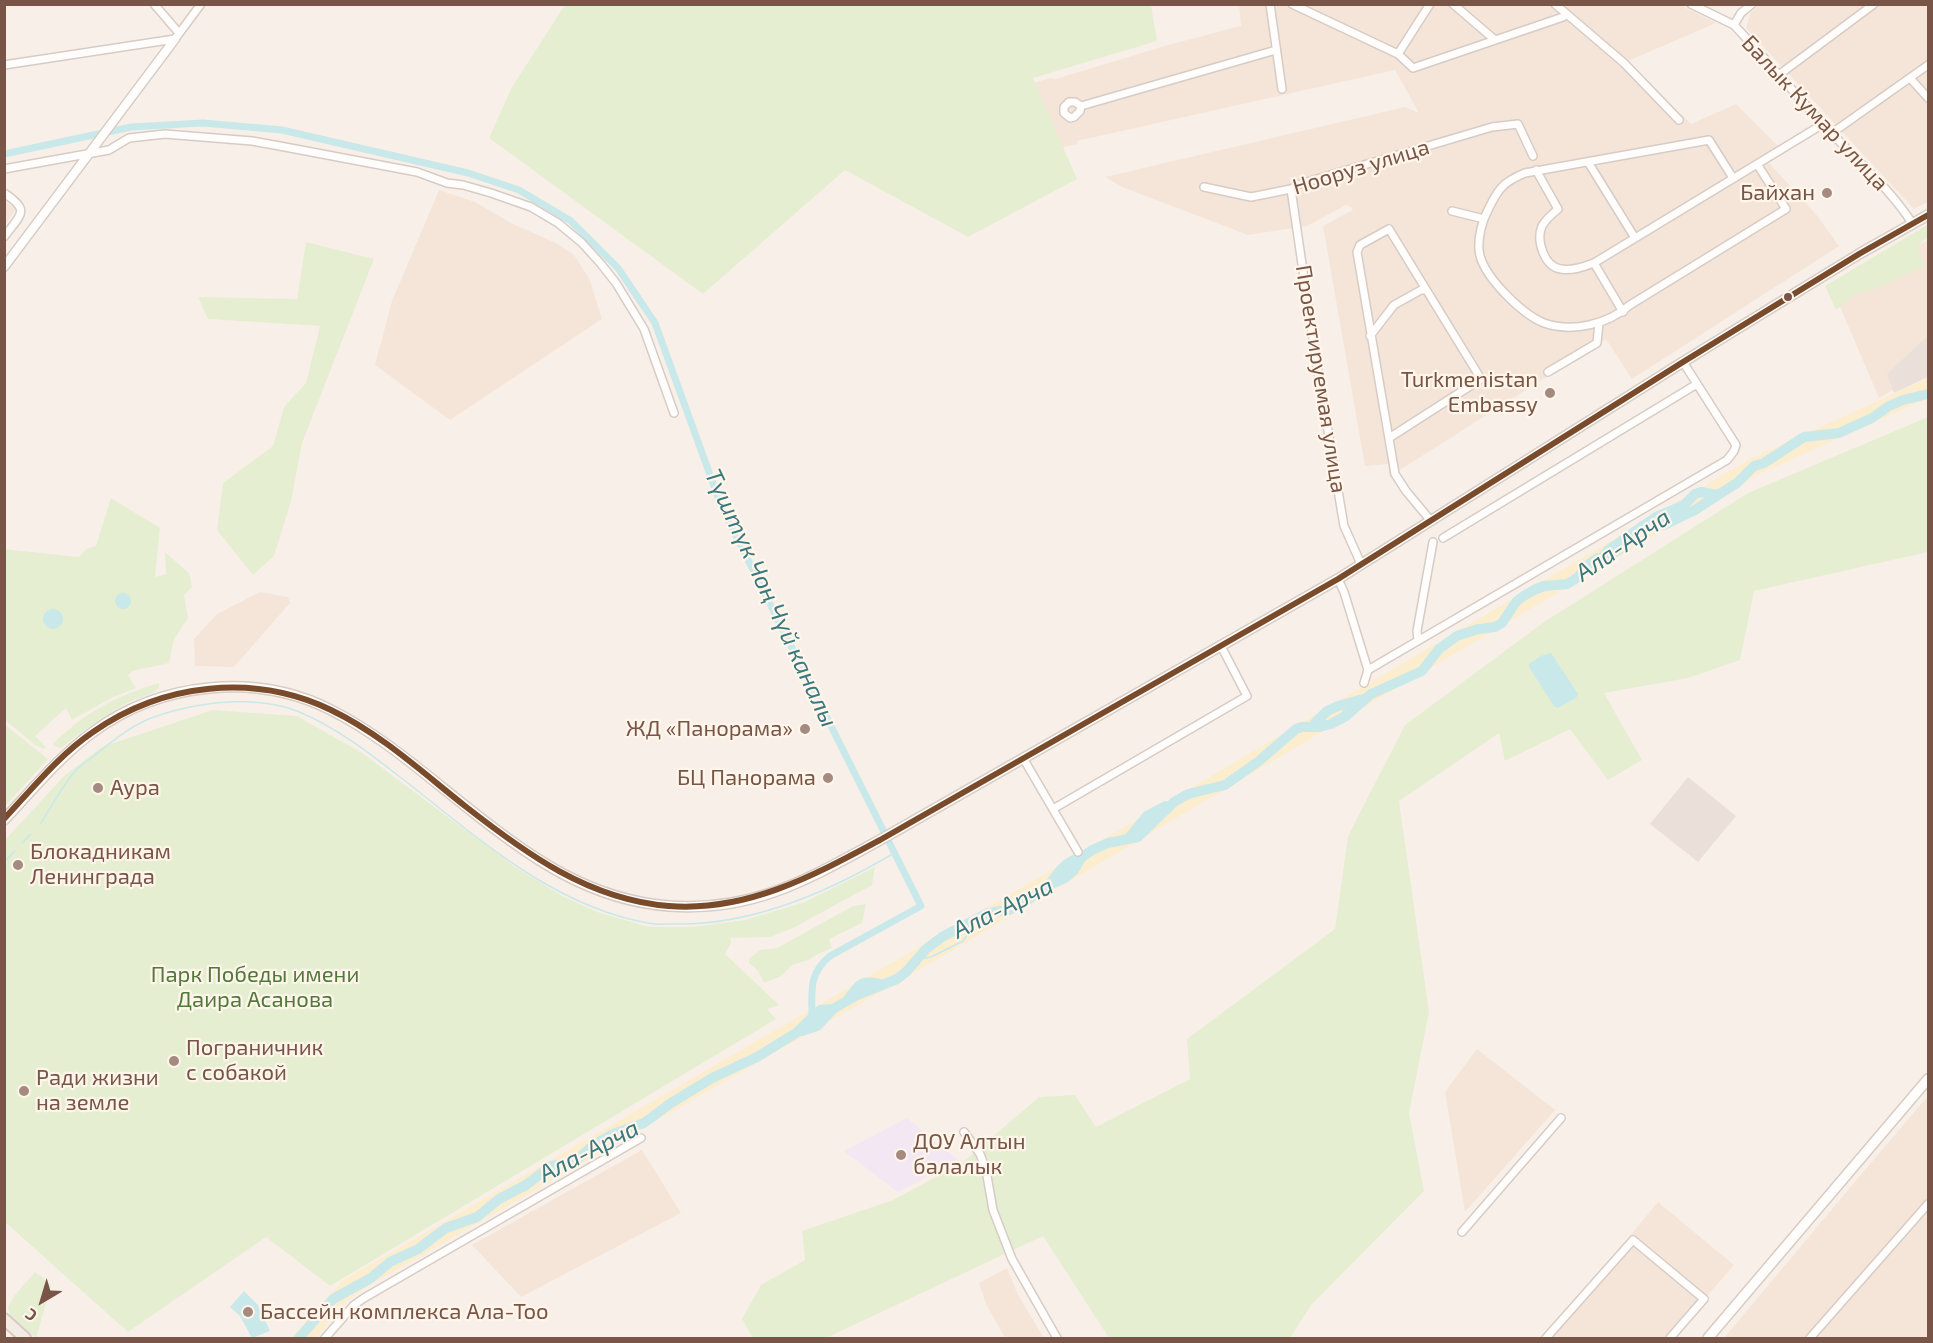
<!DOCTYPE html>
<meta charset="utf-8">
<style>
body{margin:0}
#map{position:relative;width:1933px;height:1343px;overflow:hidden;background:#f8f0e8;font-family:"Exo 2",sans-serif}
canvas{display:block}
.frame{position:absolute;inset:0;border:6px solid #785546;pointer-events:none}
.north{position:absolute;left:12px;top:1271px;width:60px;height:60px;-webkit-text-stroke:4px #fff5ea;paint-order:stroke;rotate:218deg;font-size:16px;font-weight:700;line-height:24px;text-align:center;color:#785546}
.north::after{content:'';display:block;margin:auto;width:21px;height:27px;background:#785546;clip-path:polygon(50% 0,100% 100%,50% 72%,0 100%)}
</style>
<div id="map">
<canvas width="1933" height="1343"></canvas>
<div class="frame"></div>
<div class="north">С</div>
</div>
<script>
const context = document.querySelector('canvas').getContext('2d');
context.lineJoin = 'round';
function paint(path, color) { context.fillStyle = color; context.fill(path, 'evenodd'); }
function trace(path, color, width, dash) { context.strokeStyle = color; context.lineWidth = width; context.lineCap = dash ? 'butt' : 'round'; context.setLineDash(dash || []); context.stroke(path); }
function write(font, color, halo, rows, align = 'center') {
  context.font = font + ' "Exo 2",sans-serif'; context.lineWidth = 4.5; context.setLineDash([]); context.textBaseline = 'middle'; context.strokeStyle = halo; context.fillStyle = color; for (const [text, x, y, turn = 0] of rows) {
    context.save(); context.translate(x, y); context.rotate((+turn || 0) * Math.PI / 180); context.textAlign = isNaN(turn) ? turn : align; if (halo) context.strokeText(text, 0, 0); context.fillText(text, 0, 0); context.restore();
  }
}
paint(new Path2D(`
 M 1239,5 L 1680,5 L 1716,23 L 1628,61 L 1691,124 L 1736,104 L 1785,153 L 1768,162 L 1816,214 L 1839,246 L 1632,379 L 1606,339 L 1389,477 L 1388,464 L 1365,466 L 1323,226 L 1353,210 L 1351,207 L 1346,205 L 1307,226 L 1248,235 L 1122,187 L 1105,177 L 1405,107 L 1419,113 L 1395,70 L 1077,141 L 1077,144 L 1041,153 L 957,106 L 1050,78 L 1056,79 L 1168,45 L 1241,26 Z
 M 1760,5 L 1928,5 L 1928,202 L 1914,209 L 1746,28 L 1751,12 Z
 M 439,190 L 475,202 L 513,224 L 556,243 L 574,255 L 589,278 L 602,319 L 450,420 L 375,365 L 392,301 Z
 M 5,201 L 16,209 L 5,225 Z
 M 1928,240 L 1928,369 L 1879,398 L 1832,288 Z
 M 260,592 L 288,597 L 290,603 L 234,667 L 195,666 L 194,639 L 217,614 Z
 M 1477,1049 L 1555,1110 L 1465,1212 L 1445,1092 Z
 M 1928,1096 L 1928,1338 L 1724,1338 L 1859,1177 Z
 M 642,1150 L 681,1213 L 521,1297 L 472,1245 Z
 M 1658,1202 L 1734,1265 L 1671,1338 L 1545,1338 Z
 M 1007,1268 L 1018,1295 L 1044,1338 L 1005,1338 L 986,1304 L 979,1283 Z`), '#f4e5d8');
paint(new Path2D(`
 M 1928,336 L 1928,377 L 1894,393 L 1887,374 Z
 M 1688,777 L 1736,816 L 1698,862 L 1650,824 Z`), '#ebe0d9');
paint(new Path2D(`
 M 907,1118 L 958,1160 L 898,1192 L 844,1151 Z`), '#f2e7f2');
paint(new Path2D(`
 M 565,5 L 1151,5 L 1157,41 L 1033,78 L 1077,179 L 968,237 L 845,170 L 703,294 L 489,138 L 512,87 Z
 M 1927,225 L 1928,237 L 1917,246 L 1925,266 L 1872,290 L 1857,293 L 1836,310 L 1825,286 Z
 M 306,242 L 374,259 L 302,443 L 291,501 L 274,556 L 253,575 L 217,530 L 223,483 L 273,446 L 284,407 L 306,383 L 320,326 L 208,319 L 198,297 L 297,299 Z
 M 1928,417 L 1928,552 L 1754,591 L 1740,660 L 1688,678 L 1604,693 L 1642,760 L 1608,780 L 1570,729 L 1505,761 L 1499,733 L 1399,801 L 1429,1012 L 1409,1113 L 1424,1191 L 1311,1305 L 1290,1338 L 1109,1338 L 1043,1236 L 826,1338 L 753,1338 L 742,1319 L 761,1285 L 805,1260 L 802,1231 L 893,1200 L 962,1163 L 1039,1097 L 1075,1095 L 1096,1127 L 1190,1079 L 1187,1039 L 1335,929 L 1348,836 L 1405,725 L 1544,622 L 1748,493 Z
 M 111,498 L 160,528 L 155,577 L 166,574 L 165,552 L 189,573 L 192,587 L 184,595 L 188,618 L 174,639 L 169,663 L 133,671 L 128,675 L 136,688 L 111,698 L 72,720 L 66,708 L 35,736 L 46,747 L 44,749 L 35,745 L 5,720 L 4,549 L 79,557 L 86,549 L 96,546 Z
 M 159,683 L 159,688 C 151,696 139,697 129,702 C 104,716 83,730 61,748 L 56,747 L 53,744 C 83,713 118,695 159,683 Z
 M 213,710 L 297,716 L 362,753 L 515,867 L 564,897 L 600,913 L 649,927 L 693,927 L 745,920 L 805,902 L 875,867 L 872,885 L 793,928 L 770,937 L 730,938 L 731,943 L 725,954 L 779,1005 L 767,1009 L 776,1019 L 330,1286 L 266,1237 L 128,1332 L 5,1222 L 5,840 L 64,776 L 102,747 Z
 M 4,724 L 48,759 L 5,806 L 4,806 Z
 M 866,904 L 862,923 L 829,939 L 832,948 L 816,955 L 809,960 L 792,965 L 781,976 L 764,983 L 758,971 L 749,963 L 749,959 L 760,950 L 777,948 L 853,906 Z
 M 35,1272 L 41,1276 L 51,1286 L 36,1338 L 10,1315 L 8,1307 L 15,1295 Z`), '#e5eed1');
paint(new Path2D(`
 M 1928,378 L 1928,398 L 1759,474 L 934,961 L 365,1288 L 346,1302 L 316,1338 L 291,1338 L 342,1281 L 1002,899 L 1750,459 Z`), '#fcedcf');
paint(new Path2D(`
 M115 601a8 8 0 1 1 16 0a8 8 0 1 1-16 0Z
 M43 619a10 10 0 1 1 20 0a10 10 0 1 1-20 0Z
 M 1551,653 L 1578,694 L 1576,698 L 1558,708 L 1554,706 L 1529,667 L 1529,664 L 1541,656 Z
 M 244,1291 L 258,1305 L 270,1331 L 252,1338 L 240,1316 L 230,1307 Z`), '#c9e8e9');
trace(new Path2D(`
 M 1598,558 C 1603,546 1614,539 1627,538
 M 1577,578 L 1594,570 L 1603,558 C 1619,559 1632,547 1636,533
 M 1336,722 L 1348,704
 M 40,824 C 52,806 62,786 76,770 C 83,763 92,758 99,752 C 134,723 150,715 195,706 C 227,700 266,699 297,711 C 336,727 368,752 400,777 C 475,835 551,906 648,923 C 657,925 668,924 677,924 C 754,925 829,892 894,853
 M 22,843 L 31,834
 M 4,862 L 15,851
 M 918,959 L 931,957 L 963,941 L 966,937 L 967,925`), '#c9e8e9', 1.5);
trace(new Path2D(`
 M 4,154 L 131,127 L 203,123 L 282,130 L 468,173 L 519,190 L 571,221 L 618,268 L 655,323 L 722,508 L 921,906 L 830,956 C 808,974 812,992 812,1018`), '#c9e8e9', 7);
trace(new Path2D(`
 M 1651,521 L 1660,525 L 1664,525 L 1695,510 L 1718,495
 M 1312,726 L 1327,711 L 1338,706 L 1363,699
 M 1128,839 L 1147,816 L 1166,806
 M 1050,884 C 1058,872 1067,860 1081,858
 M 849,998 C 862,981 863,980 883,985
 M 802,1031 L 817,1026 L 833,1009
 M 299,1338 L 333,1299 L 371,1278 L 390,1262 L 418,1249 L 446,1228 L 477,1217 L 499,1199 L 526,1185 L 551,1166 L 574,1162 L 595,1144 L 613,1134 L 644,1123 L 671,1103 L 712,1078 L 757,1057 L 796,1033 L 820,1010 L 833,1009 L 857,995 L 897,979 L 906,972 L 926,949 L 942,937 L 988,913 L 1009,910 L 1022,904 L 1049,885 L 1065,878 L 1074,870 L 1081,858 L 1092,850 L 1108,843 L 1138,837 L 1174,802 L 1188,794 L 1225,785 L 1259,761 L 1296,729 L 1302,727 L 1319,727 L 1331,724 L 1346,716 L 1371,694 L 1422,671 L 1439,649 L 1457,636 L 1478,629 L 1495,627 L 1502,623 L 1516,602 L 1522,597 L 1534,590 L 1544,586 L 1567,584 L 1577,578 L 1589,564 L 1598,558 L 1603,558 L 1612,548 L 1641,527 L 1658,516 L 1684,505 L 1695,494 L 1701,492 L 1718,495 L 1737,483 L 1754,466 L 1764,463 L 1804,437 L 1839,433 L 1872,418 L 1889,406 L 1903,400 L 1928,394`), '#c9e8e9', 10);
const minor = new Path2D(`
 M 154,4 L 179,33
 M 1270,4 L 1282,89
 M 1292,4 L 1398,54 L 1413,68 L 1563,17 L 1566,14
 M 1453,4 L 1495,40
 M 1555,4 L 1624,63 L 1679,120
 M 1691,4 L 1734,25
 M 1752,4 L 1741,13 L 1734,25 C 1765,58 1793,92 1823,124 C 1853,157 1888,186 1912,223
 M 1398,54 L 1430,4
 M 4,65 L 175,39 L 201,4
 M 1780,74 L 1874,4
 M 1910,78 L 1928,98
 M 1081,106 L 1080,111 L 1074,117 L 1070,118 L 1064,113 L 1064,107 L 1069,102 L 1075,102 L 1081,106 L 1276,50
 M 1832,133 L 1928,65
 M 1588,162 L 1635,238
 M 4,169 L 109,150 L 129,138 L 165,134 L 252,141 L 285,147 L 417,172 L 447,183 L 463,185 L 491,193 L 531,207 L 558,223 L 582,243 L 601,264 L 616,283 L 644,329 L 674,413
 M 1536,170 L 1558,209 C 1552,214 1546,219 1542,226 C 1536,240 1544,267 1561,269 C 1572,271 1583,267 1594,263 L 1823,124
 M 1733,178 L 1709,140 L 1525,173 C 1503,182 1498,189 1488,210 C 1482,221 1478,237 1479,250 C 1481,275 1522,314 1544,323 C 1573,333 1608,324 1630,305 L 1786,209 L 1757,164
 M 1204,187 L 1251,197 L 1291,189 L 1300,184 L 1492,127 L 1518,124 L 1533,156
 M 1291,189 L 1316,360 L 1344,526 L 1361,564
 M 4,193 C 31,211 21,214 4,237
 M 1452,211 L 1484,219
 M 1594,263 L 1623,312
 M 1370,336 L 1394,305 L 1421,290 L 1426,290
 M 1548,372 L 1597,343 L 1599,323
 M 1389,438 L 1481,379 L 1389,229 L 1360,245 L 1357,252 L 1395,474 L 1406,491 L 1431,521
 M 1443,538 L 1697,384
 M 1338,579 L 1344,592 L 1368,670 L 1364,683
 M 1418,640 L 1417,631 L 1433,542
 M 1368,670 L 1727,460 L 1734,451 L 1736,445 L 1683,362
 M 1023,758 L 1078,852
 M 1053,809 L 1247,696 L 1221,646
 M 964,1132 L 980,1154 L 986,1170 L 993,1210 L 1012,1259 L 1057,1338
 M 1462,1232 L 1561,1118
 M 325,1338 L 354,1305 L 364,1298 L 641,1138
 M 1546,1338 L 1633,1240 L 1704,1299 L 1670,1338
 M 1810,1338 L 1928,1204`);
const tertiary = new Path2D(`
 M 4,267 L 175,39`);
const secondary = new Path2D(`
 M 4,820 C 32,790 60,756 93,732 C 161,682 256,672 331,710 C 383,736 428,777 473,812 C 532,859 591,900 669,906 C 755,912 808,879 880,840 L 1338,579 L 1683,362 L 1859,254 L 1928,215
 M 1708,1338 L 1928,1079`);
const primary = new Path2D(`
 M 4,1319 L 25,1338`);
trace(minor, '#d6ccc5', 10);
trace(tertiary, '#d6ccc5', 11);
trace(secondary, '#d7ccc4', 12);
trace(primary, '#d7cac4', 14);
trace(minor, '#fefdfc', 7);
trace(tertiary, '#fefdfc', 8);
trace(secondary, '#fefdfc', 9);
trace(primary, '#f3ece4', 10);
trace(new Path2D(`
 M 4,819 C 32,789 59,755 93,732 C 163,683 254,673 331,710 C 381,734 422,772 465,806 C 525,853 589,900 669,906 C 747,912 813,876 880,840 L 1338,579 L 1683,362 L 1859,254 L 1928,215`), '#7a4b2a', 6);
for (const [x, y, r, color] of [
 [1827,193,6,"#a58b7f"],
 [1788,297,5,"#785546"],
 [1550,393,6,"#a58b7f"],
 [805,729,6,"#a58b7f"],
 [828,778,6,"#a58b7f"],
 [98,788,6,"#a58b7f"],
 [18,865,6,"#a58b7f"],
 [174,1061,6,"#a58b7f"],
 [24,1091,6,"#a58b7f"],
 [901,1155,6,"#a58b7f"],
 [248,1312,6,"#a58b7f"]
]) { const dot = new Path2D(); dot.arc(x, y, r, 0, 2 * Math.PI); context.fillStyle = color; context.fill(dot); trace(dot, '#fff5ea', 2); }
write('22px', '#785546', '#fff5ea', [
 ["Балык Кумар улица",1815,113,47],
 ["Нооруз улица",1361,167,-17],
 ["Проектируемая улица",1321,379,81]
]);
write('22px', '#785546', '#fff5ea', [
 ["Байхан",1815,193,"right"],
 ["Turkmenistan",1538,380,"right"],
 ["Embassy",1538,405,"right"],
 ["ЖД «Панорама»",793,729,"right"],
 ["БЦ Панорама",816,778,"right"],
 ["Аура",110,788],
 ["Блокадникам",30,852],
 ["Ленинграда",30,877],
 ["Пограничник",186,1048],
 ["с собакой",186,1073],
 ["Ради жизни",36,1078],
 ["на земле",36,1103],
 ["ДОУ Алтын",913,1142],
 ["балалык",913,1167],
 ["Бассейн комплекса Ала-Тоо",260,1312]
], 'left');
write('22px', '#51793b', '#fff5ea', [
 ["Парк Победы имени",255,975],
 ["Даира Асанова",255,1000]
]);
write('italic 24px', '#39787e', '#fff5ea', [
 ["Ала-Арча",1623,545,-34],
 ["Түштүк Чоң Чүй каналы",771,598,65],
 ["Ала-Арча",1003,908,-26],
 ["Ала-Арча",589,1151,-27]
]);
</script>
